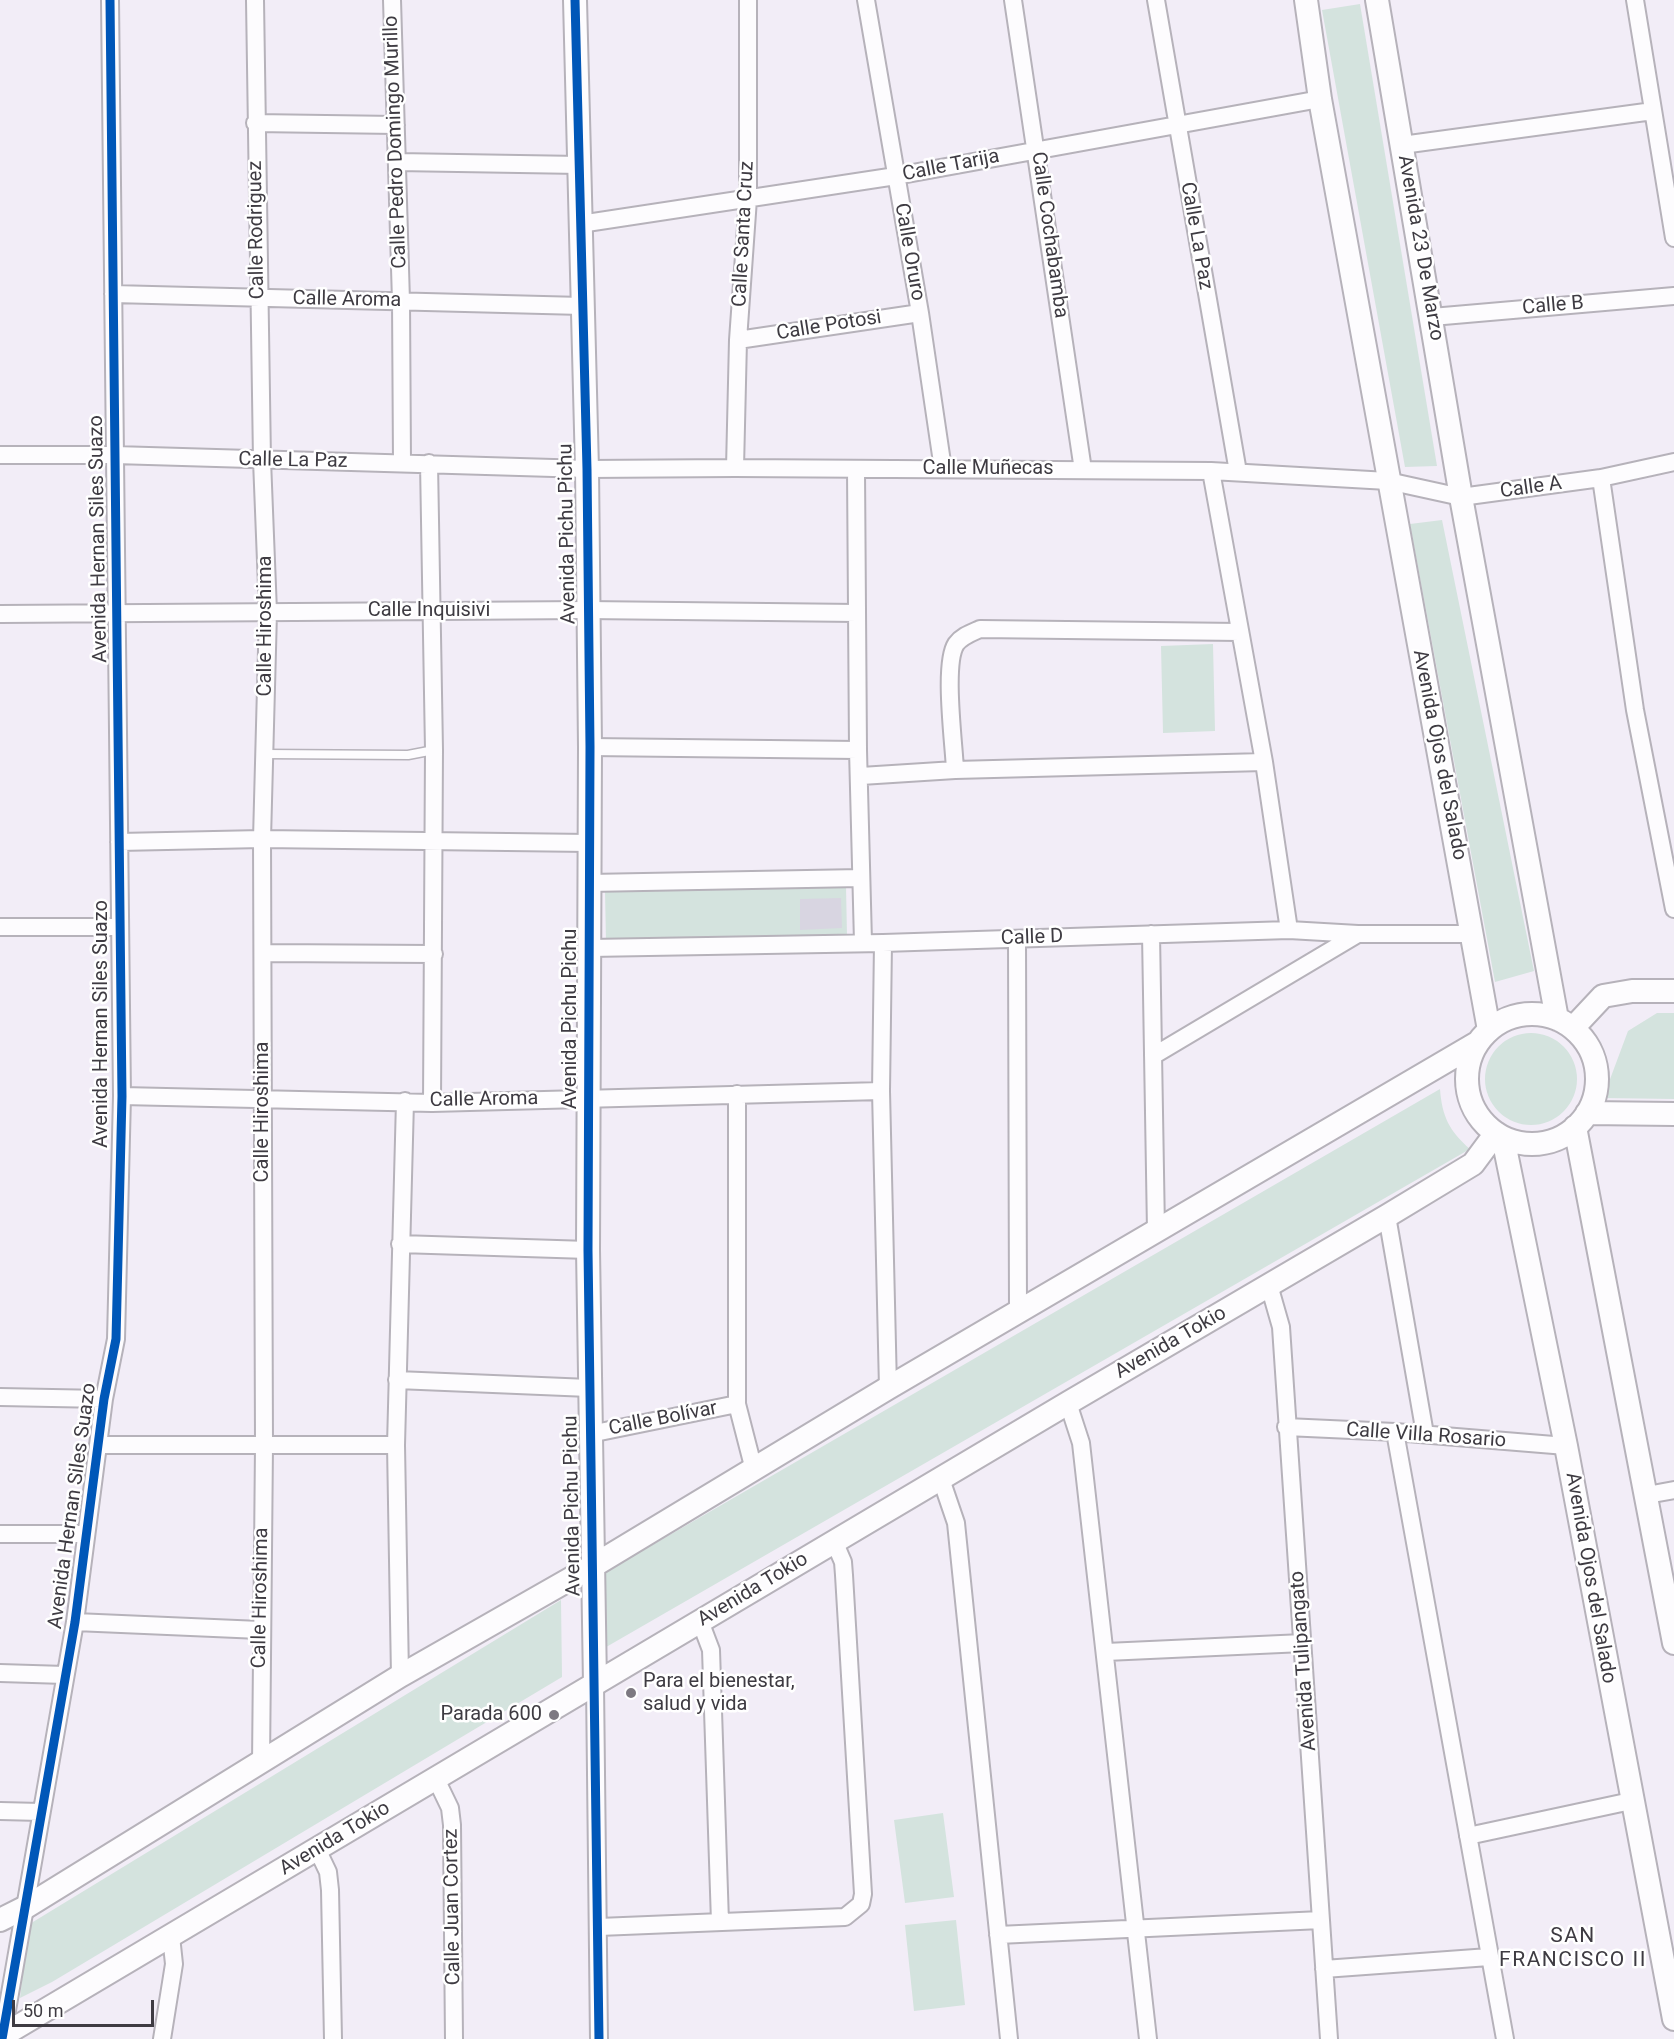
<!DOCTYPE html>
<meta charset="utf-8">
<style>
body{margin:0}
#map{position:relative;width:1674px;height:2039px;overflow:hidden;background:#f2edf7;font-family:Roboto,sans-serif}
canvas{display:block}
.scale{position:absolute;left:12px;top:2000px;width:142px;height:27px;box-sizing:border-box;border:3px solid #3e3b42;border-top:0;padding-left:8px;font-size:18px;line-height:21px;white-space:nowrap;color:#3e3b42;-webkit-text-stroke:4px #fff;paint-order:stroke}
</style>
<div id="map">
<canvas width="1674" height="2039"></canvas>
<div class="scale">50 m</div>
</div>
<script>
const context = document.querySelector('canvas').getContext('2d');
context.lineJoin = 'round';
function paint(path, color) { context.fillStyle = color; context.fill(path, 'evenodd'); }
function trace(path, color, width, dash) { context.strokeStyle = color; context.lineWidth = width; context.lineCap = dash ? 'butt' : 'round'; context.setLineDash(dash || []); context.stroke(path); }
function write(font, color, halo, rows, align = 'center') {
  context.font = font + ' Roboto,sans-serif'; context.lineWidth = 5; context.setLineDash([]); context.textBaseline = 'middle'; context.strokeStyle = halo; context.fillStyle = color; for (const [text, x, y, turn = 0] of rows) {
    context.save(); context.translate(x, y); context.rotate((+turn || 0) * Math.PI / 180); context.textAlign = isNaN(turn) ? turn : align; if (halo) context.strokeText(text, 0, 0); context.fillText(text, 0, 0); context.restore();
  }
}
paint(new Path2D(`
 M 1360,4 L 1437,466 L 1405,467 L 1322,10 Z
 M 1442,520 L 1534,971 L 1495,982 L 1410,524 Z
 M 1213,644 L 1215,731 L 1163,733 L 1161,646 Z
 M 846,886 L 847,936 L 606,942 L 605,891 Z
 M 1657,1013 L 1674,1013 L 1674,1099 L 1603,1098 L 1628,1031 Z
 M1485 1079a46 46 0 1 1 92 0a46 46 0 1 1-92 0Z
 M 1440,1089 C 1442,1116 1449,1131 1470,1149 L 601,1650 L 597,1577 Z
 M 561,1600 L 562,1677 L 52,1982 L 20,1998 L 28,1925 Z
 M 943,1813 L 954,1897 L 905,1903 L 894,1820 Z
 M 956,1920 L 965,2005 L 914,2011 L 905,1925 Z`), '#d4e3de');
paint(new Path2D(`
 M 841,898 L 842,928 L 800,930 L 800,899 Z`), '#d8d5e1');
const lane = new Path2D(`
 M 265,754 L 408,755 L 434,750`);
const street = new Path2D(`
 M 255,0 L 262,460 L 268,612 L 262,839 L 264,1445 L 261,1764
 M 392,0 L 401,301 L 402,463
 M 866,0 L 920,313 L 943,469
 M 1013,0 L 1083,470
 M 1156,0 L 1238,472
 M 1635,0 L 1674,238
 M 255,123 L 396,125
 M 1402,145 L 1653,111
 M 397,162 L 580,165
 M 580,224 L 896,176 L 1320,99
 M 113,294 L 582,306
 M 1432,317 L 1674,296
 M 738,340 L 920,313
 M 0,455 L 115,455 L 587,469 L 735,468 L 1211,471 L 1388,481 L 1461,497 L 1601,478 L 1674,462
 M 429,463 L 434,750 L 432,1103
 M 735,468 L 738,340 L 748,199 L 748,0
 M 856,470 L 858,750 L 863,942
 M 1211,471 L 1264,762 L 1289,930
 M 1601,478 L 1635,710 L 1674,909
 M 0,614 L 587,610 L 857,613
 M 590,747 L 858,750
 M 955,770 C 954,744 943,664 956,644 C 962,636 971,633 980,629 L 1240,632
 M 861,776 L 955,770 L 1264,762
 M 119,842 L 262,839 L 589,843
 M 589,883 L 861,878
 M 0,927 L 119,927
 M 1151,934 L 1156,1231
 M 1017,939 L 1018,1312
 M 883,943 L 881,1091 L 888,1388
 M 590,948 L 883,943 L 1289,930 L 1358,934 L 1473,934
 M 264,953 L 434,954
 M 1153,1056 L 1358,934
 M 737,1094 L 737,1404 L 754,1470
 M 122,1096 L 432,1103 L 881,1091
 M 1387,1216 L 1425,1434
 M 400,1244 L 588,1250
 M 1269,1285 L 1281,1327 L 1329,2039
 M 397,1380 L 589,1388
 M 0,1397 L 104,1399
 M 1068,1403 L 1081,1443 L 1148,2039
 M 1286,1427 L 1395,1432 L 1566,1446
 M 1395,1432 L 1505,2039
 M 590,1434 L 737,1404
 M 99,1445 L 396,1445
 M 941,1479 L 956,1523 L 1009,2039
 M 1647,1495 L 1674,1490
 M 0,1534 L 86,1534
 M 700,1621 L 711,1650 L 720,1922
 M 75,1622 L 260,1630
 M 1106,1652 L 1303,1643
 M 0,1673 L 65,1675
 M 400,1676 L 396,1445 L 405,1101
 M 595,1684 L 599,2039
 M 436,1779 L 450,1808 L 452,1825 L 454,2039
 M 0,1811 L 41,1812
 M 1468,1836 L 1631,1801
 M 317,1849 L 328,1872 L 330,1890 L 333,2039
 M 599,1927 L 845,1917 L 861,1904 L 863,1894 L 844,1575 L 843,1562 L 834,1541
 M 998,1935 L 1321,1920
 M 1324,1969 L 1489,1957
 M 2,2039 L 75,1622 L 104,1399 L 116,1339 L 122,1096 L 110,0
 M 162,2039 L 174,1964 L 171,1936`);
const secondary = new Path2D(`
 M 575,0 L 587,469 L 590,747 L 588,1250 L 595,1684
 M 1306,0 L 1320,99 L 1489,1030
 M 1377,0 L 1461,497 L 1557,1019
 M1467 1079a65 65 0 1 1 130 0a65 65 0 1 1-130 0Z
 M 1573,1028 L 1603,996 L 1632,991 L 1674,991
 M 1587,1113 L 1674,1114
 M 1575,1127 L 1674,1643
 M 1503,1138 L 1566,1446 L 1674,2019
 M 0,1920 L 26,1907 L 400,1676 L 593,1566 L 888,1388 L 1477,1043
 M 0,2037 L 1068,1403 L 1387,1216 L 1473,1164 L 1496,1133`);
trace(lane, '#b6b2ba', 11);
trace(street, '#b6b2ba', 20);
trace(secondary, '#b6b2ba', 26);
trace(lane, '#fdfcfe', 8);
trace(street, '#fdfcfe', 16);
trace(secondary, '#fdfcfe', 22);
trace(new Path2D(`
 M 575,0 L 587,469 L 590,747 L 588,1250 L 599,2039
 M 2,2039 L 75,1622 L 104,1399 L 116,1339 L 122,1096 L 110,0`), '#0057b8', 9);
for (const [x, y, r, color] of [
 [631,1693,6,"#7d7981"],
 [554,1715,6,"#7d7981"]
]) { const dot = new Path2D(); dot.arc(x, y, r, 0, 2 * Math.PI); context.fillStyle = color; context.fill(dot); trace(dot, '#fff', 2); }
write('20px', '#3e3b42', '#fff', [
 ["Calle Pedro Domingo Murillo",396,142,-92],
 ["Calle Tarija",951,166,-11],
 ["Calle Rodriguez",257,230,-91],
 ["Calle Santa Cruz",744,234,-87],
 ["Calle Cochabamba",1049,235,82],
 ["Calle La Paz",1196,236,80],
 ["Avenida 23 De Marzo",1420,248,80],
 ["Calle Oruro",909,252,80],
 ["Calle Aroma",347,300,1],
 ["Calle B",1553,306,-5],
 ["Calle Potosi",829,326,-9],
 ["Calle La Paz",293,461,1],
 ["Calle Muñecas",988,469],
 ["Calle A",1531,488,-8],
 ["Avenida Pichu Pichu",568,534,-91],
 ["Avenida Hernan Siles Suazo",99,539,-91],
 ["Calle Inquisivi",429,611],
 ["Calle Hiroshima",266,626,-90],
 ["Avenida Ojos del Salado",1439,755,79],
 ["Calle D",1032,938,-2],
 ["Avenida Pichu Pichu",571,1019,-90],
 ["Avenida Hernan Siles Suazo",102,1024,-90],
 ["Calle Aroma",484,1100,-1],
 ["Calle Hiroshima",263,1112,-90],
 ["Avenida Tokio",1171,1343,-30],
 ["Calle Bolívar",663,1419,-11],
 ["Calle Villa Rosario",1426,1436,4],
 ["Avenida Hernan Siles Suazo",73,1506,-82],
 ["Avenida Pichu Pichu",573,1506,-91],
 ["Avenida Ojos del Salado",1590,1578,80],
 ["Avenida Tokio",753,1590,-31],
 ["Calle Hiroshima",261,1598,-89],
 ["Avenida Tulipangato",1304,1661,-94],
 ["Avenida Tokio",335,1839,-31],
 ["Calle Juan Cortez",453,1907,-91]
]);
write('20px', '#3e3b42', '#fff', [
 ["Para el bienestar,",643,1682],
 ["salud y vida",643,1705],
 ["Parada 600",542,1715,"right"]
], 'left');
context.letterSpacing = '1.5px';
write('21px', '#3e3b42', '#fff', [
 ["SAN",1573,1937],
 ["FRANCISCO II",1573,1961]
]);
context.letterSpacing = '0px';
</script>
